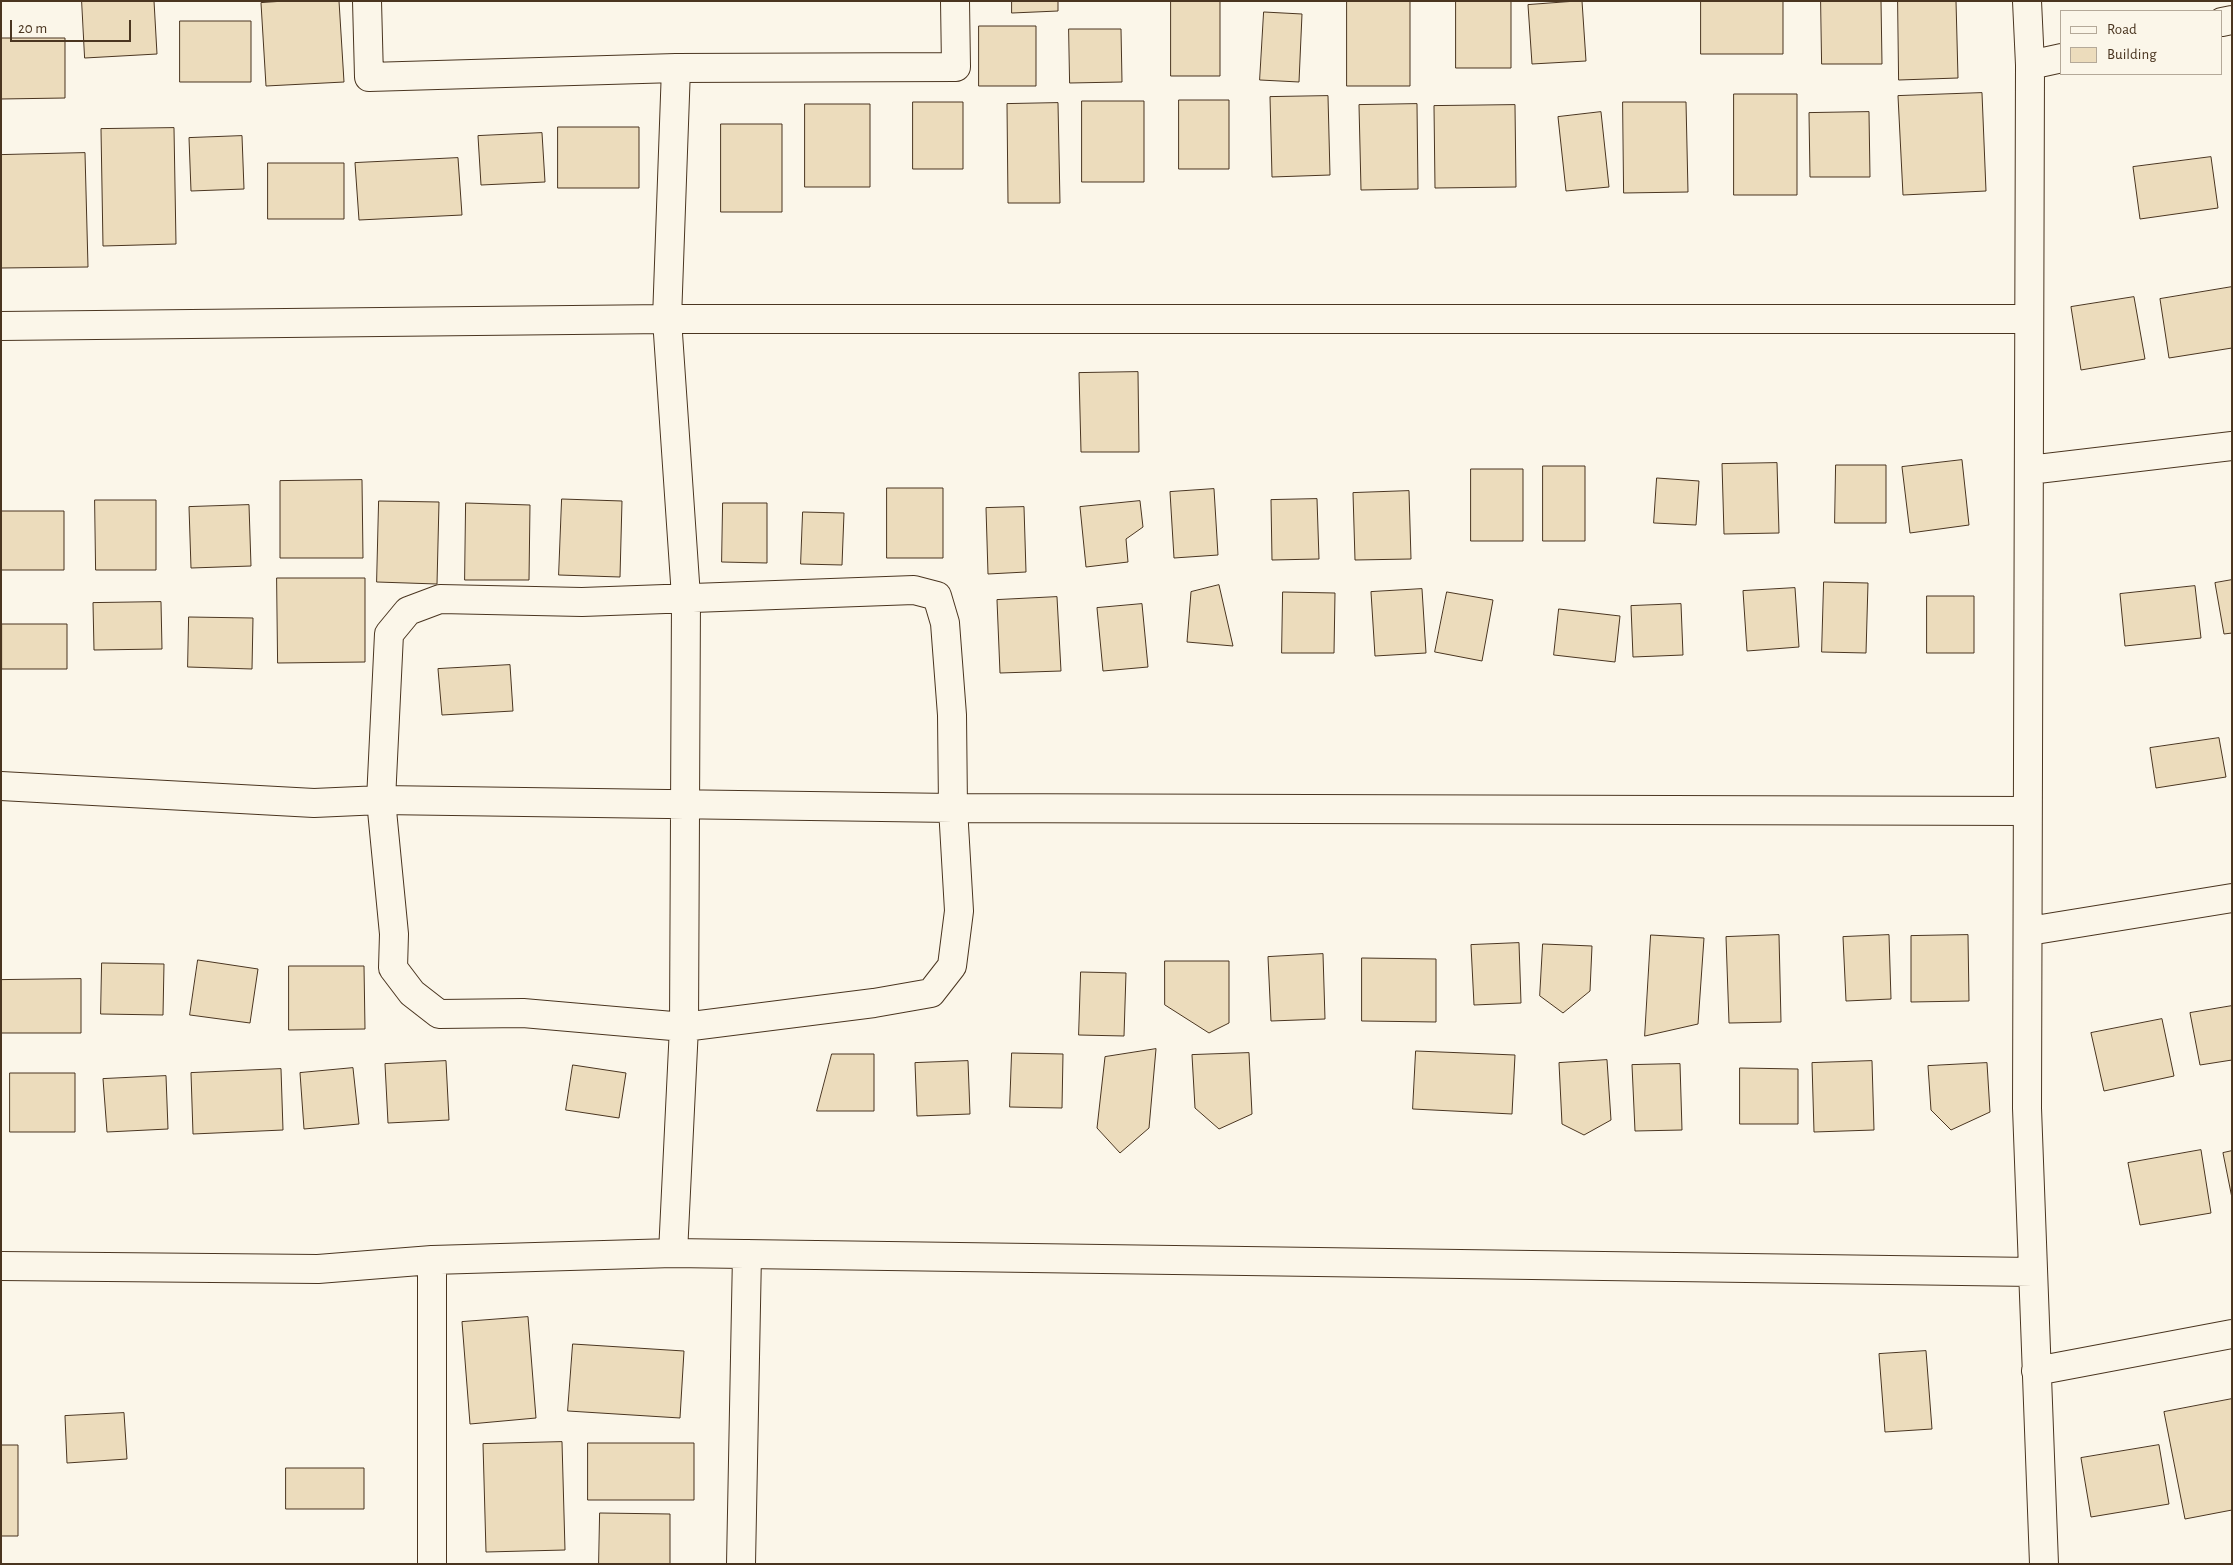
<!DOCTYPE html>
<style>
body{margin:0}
#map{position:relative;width:2233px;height:1565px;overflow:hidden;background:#fbf6e9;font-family:"Alegreya Sans",sans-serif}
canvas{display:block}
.frame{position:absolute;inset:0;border:2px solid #4a3520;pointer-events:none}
.legend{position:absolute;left:2060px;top:10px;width:162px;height:65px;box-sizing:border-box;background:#fbf6e9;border:1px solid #b4a999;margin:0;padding:6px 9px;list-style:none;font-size:15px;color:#4a3520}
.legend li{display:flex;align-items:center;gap:10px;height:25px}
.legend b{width:25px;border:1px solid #b4a999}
.scale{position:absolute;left:10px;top:20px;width:121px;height:22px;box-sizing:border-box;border:2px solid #4a3520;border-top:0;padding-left:6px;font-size:15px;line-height:18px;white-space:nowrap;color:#4a3520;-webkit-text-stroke:4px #fbf6e9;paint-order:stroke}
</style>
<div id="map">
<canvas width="2233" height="1565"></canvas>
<div class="frame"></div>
<ul class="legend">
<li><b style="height:6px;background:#fbf6e9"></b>Road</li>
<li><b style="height:14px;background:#ecdcbc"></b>Building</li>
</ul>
<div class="scale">20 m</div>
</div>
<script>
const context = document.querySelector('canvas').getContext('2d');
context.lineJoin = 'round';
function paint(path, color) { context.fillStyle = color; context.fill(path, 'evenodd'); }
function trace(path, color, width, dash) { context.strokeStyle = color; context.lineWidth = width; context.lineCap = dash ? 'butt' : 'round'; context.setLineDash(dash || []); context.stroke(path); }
const building = new Path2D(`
 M 82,1 L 154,1 L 157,54 L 85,58 Z
 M 285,1 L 339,1 L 344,82 L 266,86 L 261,3 Z
 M 1012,1 L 1058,1 L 1058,11 L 1012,13 Z
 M 1171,1 L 1220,1 L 1220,76 L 1171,76 Z
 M 1347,1 L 1410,1 L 1410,86 L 1347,86 Z
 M 1456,1 L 1511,1 L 1511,68 L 1456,68 Z
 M 1582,1 L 1586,61 L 1532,64 L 1528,5 Z
 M 1701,1 L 1783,1 L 1783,54 L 1701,54 Z
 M 1821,1 L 1881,1 L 1882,64 L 1822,64 Z
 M 1898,1 L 1956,1 L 1958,78 L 1899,80 Z
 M 1264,12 L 1302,14 L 1299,82 L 1260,80 Z
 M 180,21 L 251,21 L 251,82 L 180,82 Z
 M 979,26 L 1036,26 L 1036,86 L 979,86 Z
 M 1069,29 L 1121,29 L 1122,82 L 1070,83 Z
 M 1,38 L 65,38 L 65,98 L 1,99 Z
 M 1982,93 L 1986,191 L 1903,195 L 1898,96 Z
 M 1734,94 L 1797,94 L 1797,195 L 1734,195 Z
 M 1328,96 L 1330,175 L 1272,177 L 1270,97 Z
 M 1179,100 L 1229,100 L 1229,169 L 1179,169 Z
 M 1082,101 L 1144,101 L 1144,182 L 1082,182 Z
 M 913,102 L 963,102 L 963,169 L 913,169 Z
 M 1623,102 L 1686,102 L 1688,192 L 1624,193 Z
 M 1058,103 L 1060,203 L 1008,203 L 1007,104 Z
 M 805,104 L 870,104 L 870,187 L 805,187 Z
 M 1417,104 L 1418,189 L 1361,190 L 1359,105 Z
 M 1515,105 L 1516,187 L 1435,188 L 1434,106 Z
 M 1601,112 L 1609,187 L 1566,191 L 1558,117 Z
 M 1869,112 L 1870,177 L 1810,177 L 1809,113 Z
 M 721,124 L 782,124 L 782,212 L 721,212 Z
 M 558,127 L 639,127 L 639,188 L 558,188 Z
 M 174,128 L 176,244 L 103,246 L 101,129 Z
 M 542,133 L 545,182 L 481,185 L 478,136 Z
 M 242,136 L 244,189 L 191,191 L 189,138 Z
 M 85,153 L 88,267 L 1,268 L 1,155 Z
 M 2211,157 L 2218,208 L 2140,219 L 2133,167 Z
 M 458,158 L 462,215 L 359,220 L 355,163 Z
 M 268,163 L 344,163 L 344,219 L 268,219 Z
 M 2232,287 L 2232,348 L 2169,358 L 2160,299 Z
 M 2134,297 L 2145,359 L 2081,370 L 2071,307 Z
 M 1138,372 L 1139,452 L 1081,452 L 1079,373 Z
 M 1962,460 L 1969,525 L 1910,533 L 1902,467 Z
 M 1777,463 L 1779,533 L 1724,534 L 1722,464 Z
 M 1836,465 L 1886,465 L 1886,523 L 1835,523 Z
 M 1543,466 L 1585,466 L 1585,541 L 1543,541 Z
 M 1471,469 L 1523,469 L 1523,541 L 1471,541 Z
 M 1657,478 L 1699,481 L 1696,525 L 1654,523 Z
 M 362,480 L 363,558 L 280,558 L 280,481 Z
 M 887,488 L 943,488 L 943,558 L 887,558 Z
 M 1214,489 L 1218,555 L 1174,558 L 1170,492 Z
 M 1409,491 L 1411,559 L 1355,560 L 1353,493 Z
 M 562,499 L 622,501 L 620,577 L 559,575 Z
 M 1317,499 L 1319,559 L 1272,560 L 1271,500 Z
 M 95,500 L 156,500 L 156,570 L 96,570 Z
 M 379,501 L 439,502 L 437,584 L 377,582 Z
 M 1140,501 L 1143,527 L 1126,539 L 1128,562 L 1086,567 L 1080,507 Z
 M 466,503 L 530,505 L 529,580 L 465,580 Z
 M 723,503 L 767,503 L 767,563 L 722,562 Z
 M 249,505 L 251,566 L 191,568 L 189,507 Z
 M 1024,507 L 1026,572 L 988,574 L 986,508 Z
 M 1,511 L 64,511 L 64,570 L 1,570 Z
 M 803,512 L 844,513 L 842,565 L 801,564 Z
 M 277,578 L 365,578 L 365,662 L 278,663 Z
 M 2232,580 L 2232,633 L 2224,634 L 2215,583 Z
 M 1824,582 L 1868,583 L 1866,653 L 1822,652 Z
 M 1219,585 L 1233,646 L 1187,642 L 1191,592 Z
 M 2195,586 L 2201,638 L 2125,646 L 2120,594 Z
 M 1795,588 L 1799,647 L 1747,651 L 1743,591 Z
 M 1422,589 L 1426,653 L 1375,656 L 1371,592 Z
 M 1283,592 L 1335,593 L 1334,653 L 1282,653 Z
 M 1447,592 L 1493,600 L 1482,661 L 1435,652 Z
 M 1927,596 L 1974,596 L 1974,653 L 1927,653 Z
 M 1057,597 L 1061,671 L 1000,673 L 997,600 Z
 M 161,602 L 162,649 L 94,650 L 93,603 Z
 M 1142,604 L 1148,667 L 1103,671 L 1097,608 Z
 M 1681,604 L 1683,655 L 1633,657 L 1631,606 Z
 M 1559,609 L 1620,616 L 1615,662 L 1554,655 Z
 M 189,617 L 253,618 L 252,669 L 188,667 Z
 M 2,624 L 67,624 L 67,669 L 2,669 Z
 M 510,665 L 513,711 L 442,715 L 438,669 Z
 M 2219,738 L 2226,777 L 2156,788 L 2150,748 Z
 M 1651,935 L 1704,938 L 1698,1024 L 1645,1036 Z
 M 1779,935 L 1781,1022 L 1729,1023 L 1726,937 Z
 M 1889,935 L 1891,999 L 1846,1001 L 1843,937 Z
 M 1968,935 L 1969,1001 L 1911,1002 L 1911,936 Z
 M 1519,943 L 1521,1003 L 1474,1005 L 1471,945 Z
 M 1543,944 L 1592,946 L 1590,991 L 1563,1013 L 1540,996 Z
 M 1323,954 L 1325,1019 L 1271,1021 L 1268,957 Z
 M 1362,958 L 1436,959 L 1436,1022 L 1362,1021 Z
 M 198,960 L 258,969 L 250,1023 L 190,1015 Z
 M 1165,961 L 1229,961 L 1229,1023 L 1209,1033 L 1165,1005 Z
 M 102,963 L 164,964 L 163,1015 L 101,1014 Z
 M 289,966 L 364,966 L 365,1029 L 289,1030 Z
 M 1081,972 L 1126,973 L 1124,1036 L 1079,1035 Z
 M 81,979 L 81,1033 L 1,1033 L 1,980 Z
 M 2232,1006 L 2232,1060 L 2200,1065 L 2190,1013 Z
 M 2162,1019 L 2174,1076 L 2104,1091 L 2091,1033 Z
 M 1156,1049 L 1149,1128 L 1120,1153 L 1097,1128 L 1105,1057 Z
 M 1416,1051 L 1515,1055 L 1512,1114 L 1413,1109 Z
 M 1012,1053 L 1063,1054 L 1062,1108 L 1010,1107 Z
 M 1249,1053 L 1252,1114 L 1219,1129 L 1195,1108 L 1192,1055 Z
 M 832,1054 L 874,1054 L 874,1111 L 817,1111 Z
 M 1607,1060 L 1611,1120 L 1584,1135 L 1562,1124 L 1559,1063 Z
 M 446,1061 L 449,1120 L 388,1123 L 385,1064 Z
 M 968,1061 L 970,1114 L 917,1116 L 915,1063 Z
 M 1872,1061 L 1874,1130 L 1814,1132 L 1812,1063 Z
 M 1987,1063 L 1990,1112 L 1951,1130 L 1931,1110 L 1928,1066 Z
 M 1680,1064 L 1682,1130 L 1635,1131 L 1632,1065 Z
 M 573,1065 L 626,1073 L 619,1118 L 566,1110 Z
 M 353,1068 L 359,1124 L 304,1129 L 300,1073 Z
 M 1740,1068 L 1798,1069 L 1798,1124 L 1740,1124 Z
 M 281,1069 L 283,1130 L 193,1134 L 191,1073 Z
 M 10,1073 L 75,1073 L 75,1132 L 10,1132 Z
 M 166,1076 L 168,1129 L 107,1132 L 103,1079 Z
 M 2201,1150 L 2211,1213 L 2140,1225 L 2128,1163 Z
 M 2232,1151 L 2232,1198 L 2223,1153 Z
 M 528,1317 L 536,1418 L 470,1424 L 462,1322 Z
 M 573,1344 L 684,1351 L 680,1418 L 568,1411 Z
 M 1926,1351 L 1932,1429 L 1885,1432 L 1879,1354 Z
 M 2232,1399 L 2232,1510 L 2185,1519 L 2164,1412 Z
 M 124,1413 L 127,1459 L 67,1463 L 65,1416 Z
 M 562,1442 L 565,1550 L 486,1552 L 483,1444 Z
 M 588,1443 L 694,1443 L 694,1500 L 588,1500 Z
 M 1,1445 L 18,1445 L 18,1536 L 1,1536 Z
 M 2159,1445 L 2169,1504 L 2091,1517 L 2081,1458 Z
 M 286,1468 L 364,1468 L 364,1509 L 286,1509 Z
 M 600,1513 L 670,1514 L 670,1564 L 599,1564 Z`);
paint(building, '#ecdcbc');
trace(building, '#4a3520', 1);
const minor = new Path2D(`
 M 367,1 L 369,77 L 676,68 L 956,67 L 955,1
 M 2027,1 L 2030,65 L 2027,1108 L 2044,1564
 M 2222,22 L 2232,20
 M 2030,65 L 2062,58
 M 1,326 L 667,319 L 2028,319
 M 2029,470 L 2232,446
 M 914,590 L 937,596 L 945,623 L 952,715 L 953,808 L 959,911 L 952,966 L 931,993 L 874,1003 L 684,1027 L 523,1013 L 439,1014 L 412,993 L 393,968 L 394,934 L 381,800 L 389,634 L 408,611 L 440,599 L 582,602 Z
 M 1,786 L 314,803 L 381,800 L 953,808 L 2027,811
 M 2029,931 L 2232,898
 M 673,1253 L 684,1027 L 686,597 L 667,319 L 676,68
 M 432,1260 L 432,1564
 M 1,1266 L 318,1269 L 432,1260 L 673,1253 L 2033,1272
 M 2036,1371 L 2232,1334
 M 741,1564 L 747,1254`);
trace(minor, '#4a3520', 30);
trace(minor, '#fbf6e9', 28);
</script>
